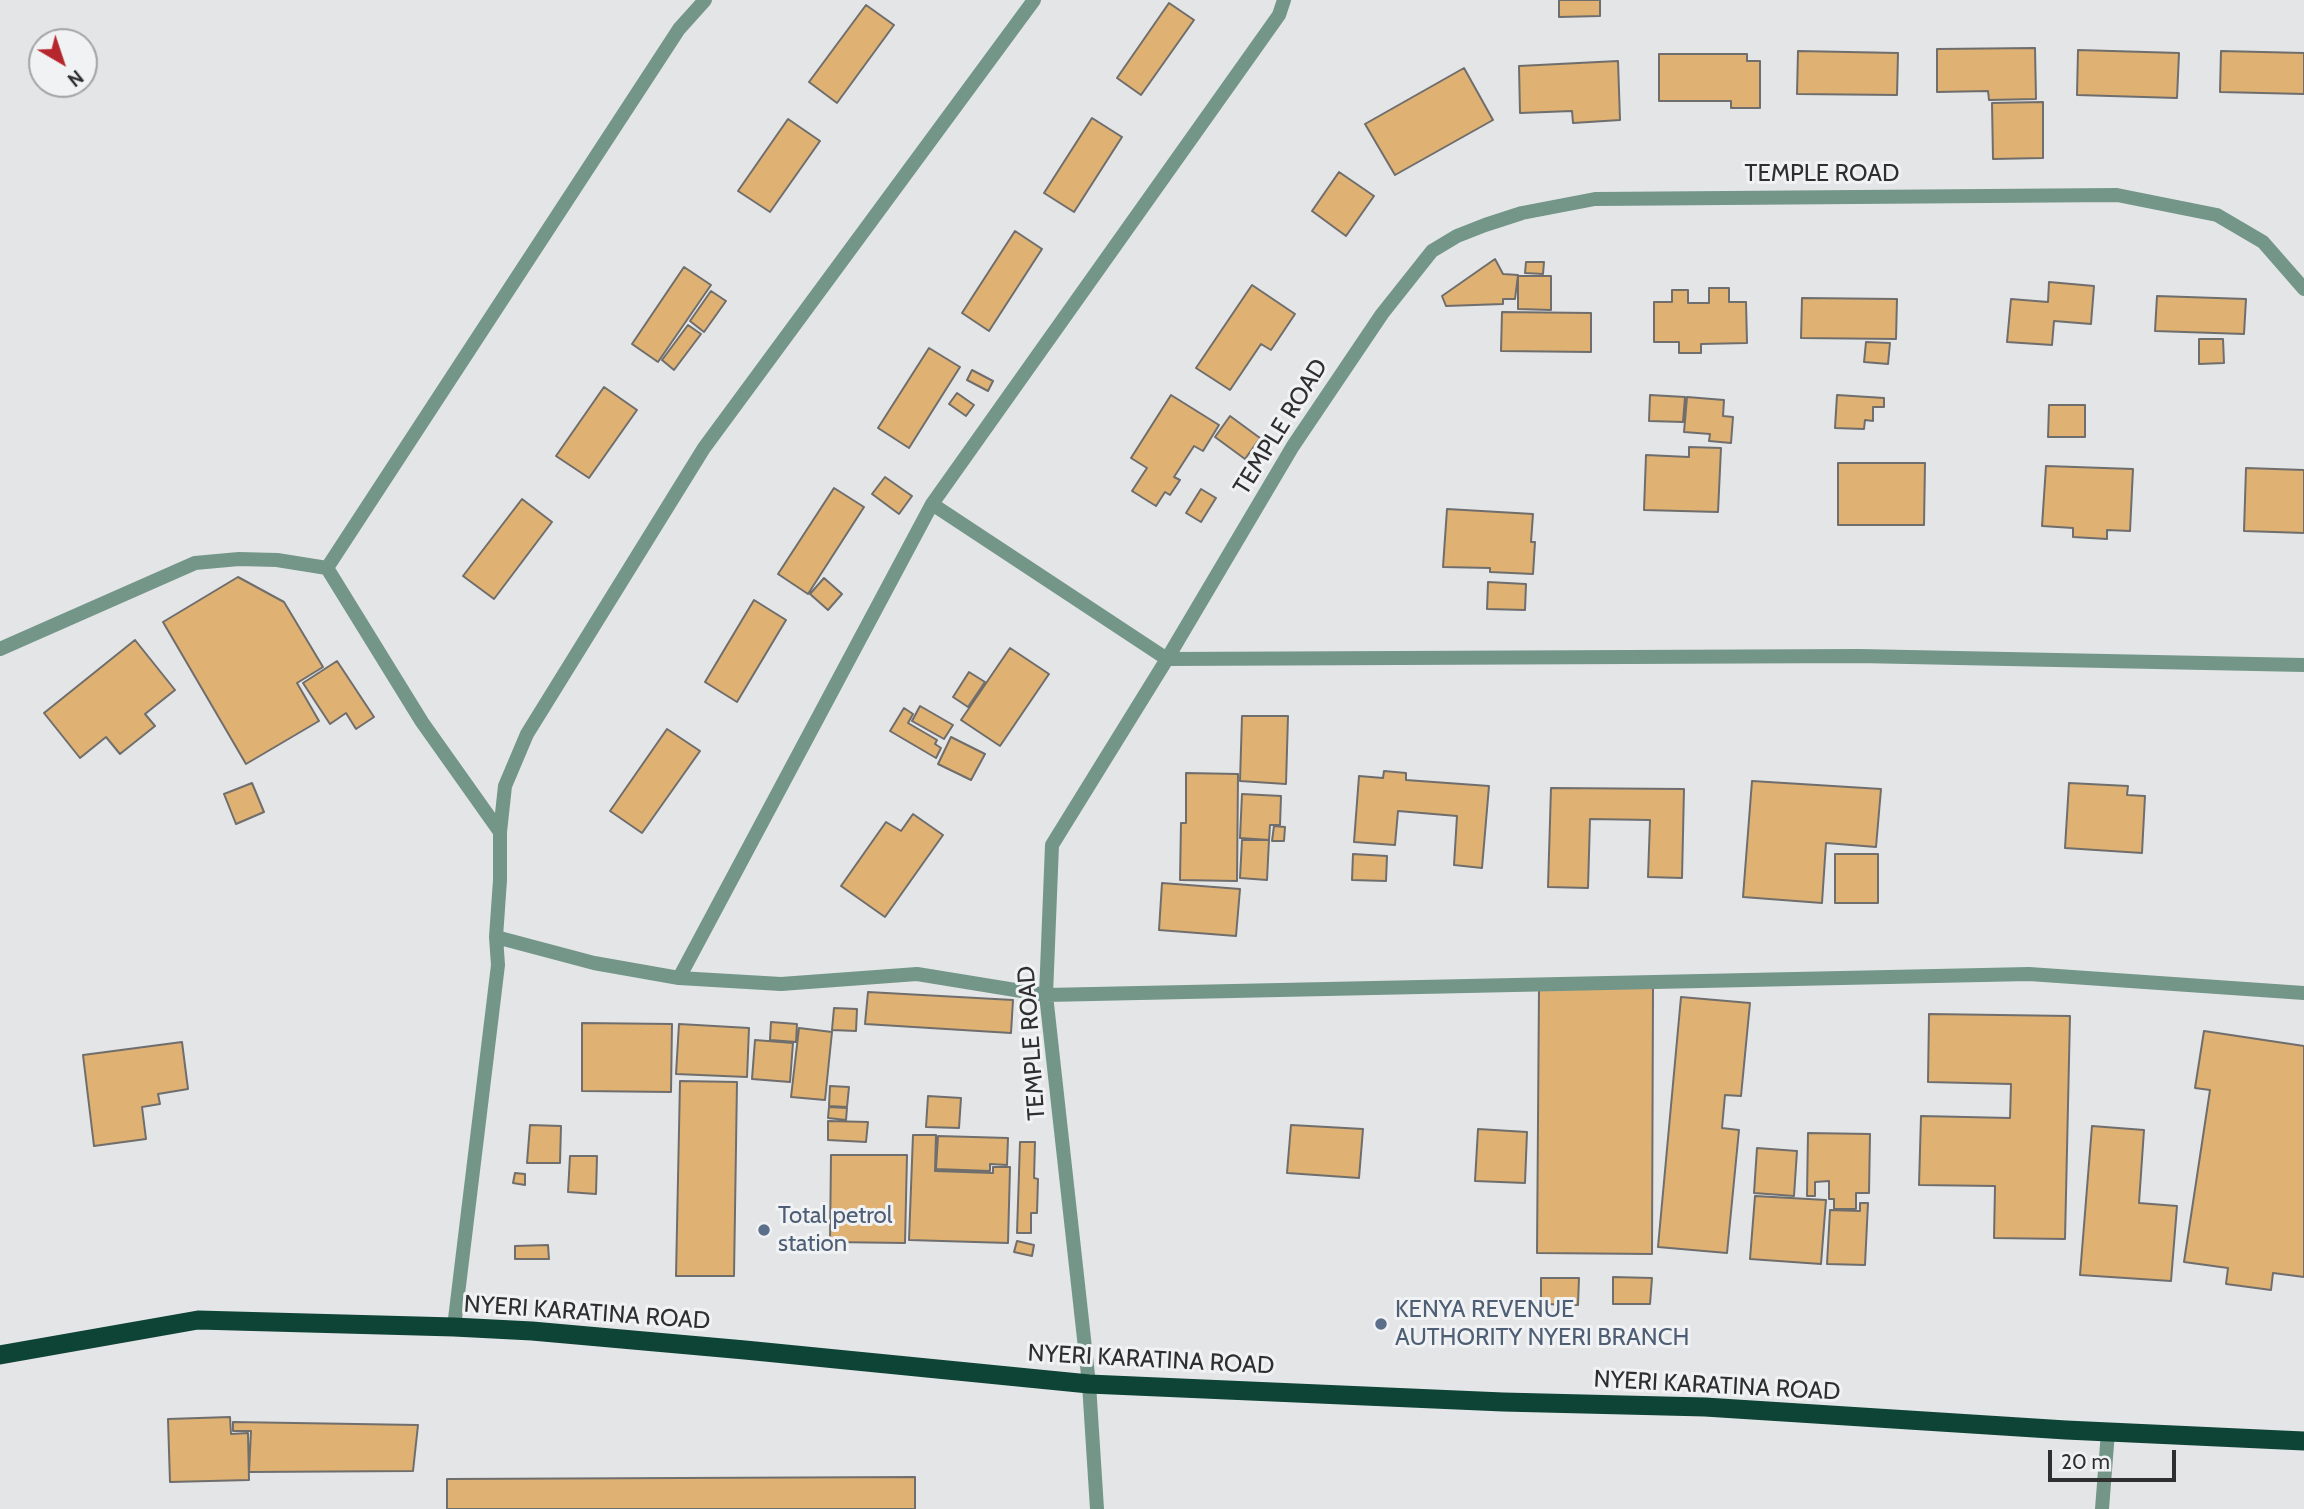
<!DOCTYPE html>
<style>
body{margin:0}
#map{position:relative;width:2304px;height:1509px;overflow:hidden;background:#e4e5e7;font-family:Cabin,sans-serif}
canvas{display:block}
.north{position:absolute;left:28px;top:28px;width:70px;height:70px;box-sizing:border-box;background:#f1f2f4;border:2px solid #a3a4a6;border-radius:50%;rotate:141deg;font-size:19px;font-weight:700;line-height:28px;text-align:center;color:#2f2f30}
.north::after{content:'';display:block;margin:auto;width:24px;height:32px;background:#b6262d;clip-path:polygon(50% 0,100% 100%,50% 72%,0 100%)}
.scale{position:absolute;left:2048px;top:1450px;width:128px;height:32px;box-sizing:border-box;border:4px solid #2f2f30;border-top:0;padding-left:9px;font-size:21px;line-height:24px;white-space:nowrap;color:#2f2f30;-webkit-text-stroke:5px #f1f2f4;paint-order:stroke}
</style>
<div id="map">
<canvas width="2304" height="1509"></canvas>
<div class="north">N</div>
<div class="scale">20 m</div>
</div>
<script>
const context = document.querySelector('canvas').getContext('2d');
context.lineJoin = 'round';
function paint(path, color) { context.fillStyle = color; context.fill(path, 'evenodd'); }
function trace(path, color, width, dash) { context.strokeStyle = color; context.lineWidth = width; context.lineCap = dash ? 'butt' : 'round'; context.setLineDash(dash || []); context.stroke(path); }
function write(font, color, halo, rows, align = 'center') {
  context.font = font + ' Cabin,sans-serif'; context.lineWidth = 6; context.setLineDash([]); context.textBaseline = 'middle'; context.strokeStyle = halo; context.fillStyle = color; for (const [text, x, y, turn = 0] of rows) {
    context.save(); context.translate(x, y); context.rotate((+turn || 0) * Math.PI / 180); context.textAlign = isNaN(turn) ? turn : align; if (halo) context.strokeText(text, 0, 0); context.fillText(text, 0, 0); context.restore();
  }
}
const building = new Path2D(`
 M 1559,0 L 1600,0 L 1600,16 L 1559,17 Z
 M 1169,3 L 1194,20 L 1141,95 L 1117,78 Z
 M 866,5 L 894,25 L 837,103 L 809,82 Z
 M 2035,48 L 2036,99 L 1989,100 L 1988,91 L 1937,92 L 1937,49 Z
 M 2078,50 L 2179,53 L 2177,98 L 2077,95 Z
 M 1798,51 L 1898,53 L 1897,95 L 1797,94 Z
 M 2221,51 L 2304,53 L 2304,94 L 2220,92 Z
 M 1659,54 L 1747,54 L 1747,61 L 1760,61 L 1760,108 L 1731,108 L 1731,101 L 1659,101 Z
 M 1618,61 L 1620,120 L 1573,123 L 1572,111 L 1520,113 L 1519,66 Z
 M 1464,68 L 1493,120 L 1395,175 L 1365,124 Z
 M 2043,102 L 2043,158 L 1993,159 L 1992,103 Z
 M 1092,118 L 1122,137 L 1074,212 L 1044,193 Z
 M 788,119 L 820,141 L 770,212 L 738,191 Z
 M 1339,172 L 1374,196 L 1346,236 L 1312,211 Z
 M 1015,231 L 1042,249 L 989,331 L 962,313 Z
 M 1495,259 L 1503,274 L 1518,275 L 1515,299 L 1503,299 L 1503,304 L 1446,306 L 1442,296 Z
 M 1526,262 L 1544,262 L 1543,274 L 1525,273 Z
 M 684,267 L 711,285 L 658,362 L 632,344 Z
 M 1518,276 L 1551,276 L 1551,310 L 1518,309 Z
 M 2049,282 L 2094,286 L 2091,324 L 2054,321 L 2052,345 L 2007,342 L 2011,299 L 2048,302 Z
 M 1252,285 L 1295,314 L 1271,350 L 1261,344 L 1230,390 L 1196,368 Z
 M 1709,288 L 1729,288 L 1729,302 L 1746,302 L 1747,343 L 1701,344 L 1701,353 L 1679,353 L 1679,342 L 1654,342 L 1654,302 L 1672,302 L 1672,290 L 1688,290 L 1688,303 L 1709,303 Z
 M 711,291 L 726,301 L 704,332 L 690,321 Z
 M 2157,296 L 2246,299 L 2244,334 L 2155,331 Z
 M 1802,298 L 1897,299 L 1896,339 L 1801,338 Z
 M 1502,312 L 1591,313 L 1591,352 L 1501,351 Z
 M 688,325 L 701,334 L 674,370 L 662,360 Z
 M 2199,339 L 2223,339 L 2224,363 L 2199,364 Z
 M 1866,342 L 1890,343 L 1888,364 L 1864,362 Z
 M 929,348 L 960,367 L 909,448 L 878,428 Z
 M 972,370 L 993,381 L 988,391 L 967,380 Z
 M 604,387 L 637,410 L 589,478 L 556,456 Z
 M 957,393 L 974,405 L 966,416 L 949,404 Z
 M 1171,395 L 1219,425 L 1203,451 L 1194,446 L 1174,477 L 1180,480 L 1170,495 L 1165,492 L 1156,506 L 1132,491 L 1147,468 L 1131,458 Z
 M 1650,395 L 1685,397 L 1683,422 L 1649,421 Z
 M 1837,395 L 1884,398 L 1884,407 L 1873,407 L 1873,421 L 1865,420 L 1864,429 L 1835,428 Z
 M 1687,397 L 1724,400 L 1723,416 L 1733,417 L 1731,443 L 1709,441 L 1710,434 L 1684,432 Z
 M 2049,405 L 2085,405 L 2085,437 L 2048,437 Z
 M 1230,416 L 1260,438 L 1245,459 L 1215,437 Z
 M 1689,447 L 1721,448 L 1718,512 L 1644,510 L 1646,455 L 1689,457 Z
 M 1838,463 L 1925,463 L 1924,525 L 1838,525 Z
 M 2046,466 L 2133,469 L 2130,531 L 2107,530 L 2107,539 L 2073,537 L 2073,528 L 2042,526 Z
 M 2246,468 L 2304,470 L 2304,533 L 2244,531 Z
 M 885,477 L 912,496 L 899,514 L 872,494 Z
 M 834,488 L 864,507 L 808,594 L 778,574 Z
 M 1201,489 L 1216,498 L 1201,522 L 1186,513 Z
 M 522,499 L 552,522 L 494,599 L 463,576 Z
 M 1447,509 L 1533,514 L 1531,542 L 1535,542 L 1533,574 L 1490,572 L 1490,568 L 1443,567 Z
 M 238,577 L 284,602 L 323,667 L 297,683 L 319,721 L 246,764 L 163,622 Z
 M 824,578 L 842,594 L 828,610 L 810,594 Z
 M 1488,582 L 1526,584 L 1525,610 L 1487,609 Z
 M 754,600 L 786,620 L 737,702 L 705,682 Z
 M 135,640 L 175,690 L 145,714 L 155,726 L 120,754 L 106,737 L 80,758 L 44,713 Z
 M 1010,648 L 1049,674 L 1000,746 L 961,720 Z
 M 337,661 L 374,717 L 356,729 L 346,713 L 330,724 L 303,683 Z
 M 969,672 L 985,682 L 968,707 L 953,697 Z
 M 920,706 L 953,725 L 944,739 L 912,721 Z
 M 904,708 L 913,714 L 908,723 L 937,740 L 935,744 L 941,748 L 936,758 L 890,731 Z
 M 1242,716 L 1288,716 L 1286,784 L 1240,781 Z
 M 667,729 L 700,751 L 642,833 L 610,811 Z
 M 951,737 L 985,754 L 971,780 L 938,764 Z
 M 1384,771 L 1406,773 L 1406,780 L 1489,786 L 1482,868 L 1454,865 L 1457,816 L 1398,811 L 1395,845 L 1354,842 L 1359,776 L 1383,778 Z
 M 1186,773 L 1238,774 L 1237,881 L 1180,880 L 1181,823 L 1186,823 Z
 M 1752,781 L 1881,789 L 1876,847 L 1826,843 L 1822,903 L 1743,897 Z
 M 252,783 L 264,812 L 236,824 L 224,794 Z
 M 2069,783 L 2128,786 L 2127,795 L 2145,796 L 2142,853 L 2065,848 Z
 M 1551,788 L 1684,789 L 1682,878 L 1648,877 L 1650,820 L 1590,819 L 1588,888 L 1548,887 Z
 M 1242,794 L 1281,796 L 1280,825 L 1270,825 L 1269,840 L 1240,838 Z
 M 913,814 L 943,835 L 885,917 L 841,886 L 886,822 L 901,831 Z
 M 1274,826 L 1285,827 L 1284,841 L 1272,841 Z
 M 1242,840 L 1269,840 L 1267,880 L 1240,878 Z
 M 1353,854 L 1387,856 L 1386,881 L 1352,880 Z
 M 1835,854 L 1878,854 L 1878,903 L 1835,903 Z
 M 1162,883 L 1240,889 L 1236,936 L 1159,930 Z
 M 1653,986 L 1652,1254 L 1537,1253 L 1539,987 Z
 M 868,992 L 1013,1000 L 1011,1033 L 865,1024 Z
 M 1681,997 L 1750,1003 L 1741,1096 L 1725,1095 L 1722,1128 L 1739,1130 L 1727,1253 L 1658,1247 Z
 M 834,1008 L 857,1009 L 856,1031 L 832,1030 Z
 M 1929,1014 L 2070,1016 L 2065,1239 L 1994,1238 L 1995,1186 L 1919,1185 L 1921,1116 L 2010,1118 L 2011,1084 L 1928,1082 Z
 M 771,1022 L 797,1024 L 796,1042 L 770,1040 Z
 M 582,1023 L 672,1024 L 671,1092 L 582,1091 Z
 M 679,1024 L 749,1028 L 747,1077 L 676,1074 Z
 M 799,1028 L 832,1032 L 825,1100 L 791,1097 Z
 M 2204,1031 L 2304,1046 L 2304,1277 L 2273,1273 L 2271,1290 L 2226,1284 L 2228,1268 L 2184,1262 L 2210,1090 L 2195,1088 Z
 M 755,1040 L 793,1043 L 790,1082 L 752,1079 Z
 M 182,1042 L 188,1089 L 158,1094 L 160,1104 L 142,1107 L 146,1139 L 94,1146 L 83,1055 Z
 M 680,1081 L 737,1082 L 734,1276 L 676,1276 Z
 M 830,1086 L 849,1087 L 847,1107 L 829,1106 Z
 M 928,1096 L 961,1098 L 959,1128 L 926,1127 Z
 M 829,1107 L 847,1108 L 846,1120 L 828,1118 Z
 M 828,1121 L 868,1122 L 866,1142 L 828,1140 Z
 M 530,1125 L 561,1126 L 560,1163 L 527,1163 Z
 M 1291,1125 L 1363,1129 L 1359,1178 L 1287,1173 Z
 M 2092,1126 L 2144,1130 L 2139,1203 L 2177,1206 L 2171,1281 L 2080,1275 Z
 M 1478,1129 L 1527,1132 L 1525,1183 L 1475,1181 Z
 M 1808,1133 L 1870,1134 L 1869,1193 L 1856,1193 L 1856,1209 L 1834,1209 L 1834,1199 L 1829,1199 L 1829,1181 L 1815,1182 L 1815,1196 L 1807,1196 Z
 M 913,1135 L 936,1135 L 935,1171 L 993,1173 L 993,1167 L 1010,1167 L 1008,1243 L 909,1240 Z
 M 938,1136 L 1008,1138 L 1007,1165 L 990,1164 L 990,1171 L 936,1169 Z
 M 1020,1142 L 1035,1142 L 1034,1178 L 1038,1179 L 1037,1213 L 1031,1213 L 1031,1233 L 1017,1233 Z
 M 1757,1148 L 1797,1151 L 1794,1196 L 1754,1193 Z
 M 831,1155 L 907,1155 L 905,1243 L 830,1242 Z
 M 570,1156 L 597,1156 L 596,1194 L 568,1192 Z
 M 515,1173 L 525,1174 L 525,1185 L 513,1183 Z
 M 1755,1196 L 1826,1200 L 1821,1264 L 1750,1259 Z
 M 1860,1203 L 1868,1203 L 1865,1265 L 1827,1264 L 1830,1210 L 1860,1211 Z
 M 1017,1241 L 1034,1245 L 1032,1256 L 1014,1252 Z
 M 548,1245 L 549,1259 L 515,1259 L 515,1246 Z
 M 1613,1277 L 1652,1278 L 1650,1304 L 1613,1304 Z
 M 1541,1278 L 1579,1278 L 1578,1305 L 1541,1304 Z
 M 230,1417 L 231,1434 L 248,1433 L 249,1480 L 170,1482 L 168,1419 Z
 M 233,1422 L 418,1425 L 413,1471 L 249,1472 L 251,1431 L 233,1431 Z
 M 915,1477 L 915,1509 L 447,1509 L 447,1479 Z`);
paint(building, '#dfb172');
trace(building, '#6f6e6d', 2);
trace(new Path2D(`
 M 932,504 L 1167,659 L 1859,656 L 2304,665
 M 327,568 L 679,29 L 705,0
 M 0,649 L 195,563 L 239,559 L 277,560 L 327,568 L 422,722 L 500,832
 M 496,937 L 594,963 L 679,978 L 781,984 L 917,974 L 1046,995 L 2029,974 L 2304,993
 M 679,978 L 932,504 L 1279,15 L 1284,0
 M 454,1327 L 498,965 L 496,937 L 500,880 L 500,832 L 505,786 L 527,734 L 704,448 L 1034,0
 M 1097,1509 L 1089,1384 L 1046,995 L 1052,845 L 1167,659 L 1293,446 L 1382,314 L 1432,251 L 1457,236 L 1485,225 L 1522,213 L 1595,199 L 2117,195 L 2217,215 L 2263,242 L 2304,289
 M 2102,1509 L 2108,1432`), '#739689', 14);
trace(new Path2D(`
 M 0,1355 L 198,1320 L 454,1327 L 532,1331 L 745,1350 L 1089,1384 L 1503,1402 L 1705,1407 L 2066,1430 L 2304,1441`), '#0e4435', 19);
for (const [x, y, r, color] of [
 [764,1230,7,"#5c6f8a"],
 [1381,1324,7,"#5c6f8a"]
]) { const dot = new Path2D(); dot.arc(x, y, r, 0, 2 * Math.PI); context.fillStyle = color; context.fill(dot); trace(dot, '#f1f2f4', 2.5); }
write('24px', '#2f2f30', '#f1f2f4', [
 ["TEMPLE ROAD",1822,174],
 ["TEMPLE ROAD",1281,427,-58],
 ["TEMPLE ROAD",1032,1043,-94],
 ["NYERI KARATINA ROAD",587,1313,4],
 ["NYERI KARATINA ROAD",1151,1360,3],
 ["NYERI KARATINA ROAD",1717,1386,3]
]);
write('24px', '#4e5e75', '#f1f2f4', [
 ["Total petrol",778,1216],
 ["station",778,1244],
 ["KENYA REVENUE",1395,1310],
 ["AUTHORITY NYERI BRANCH",1395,1338]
], 'left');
</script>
